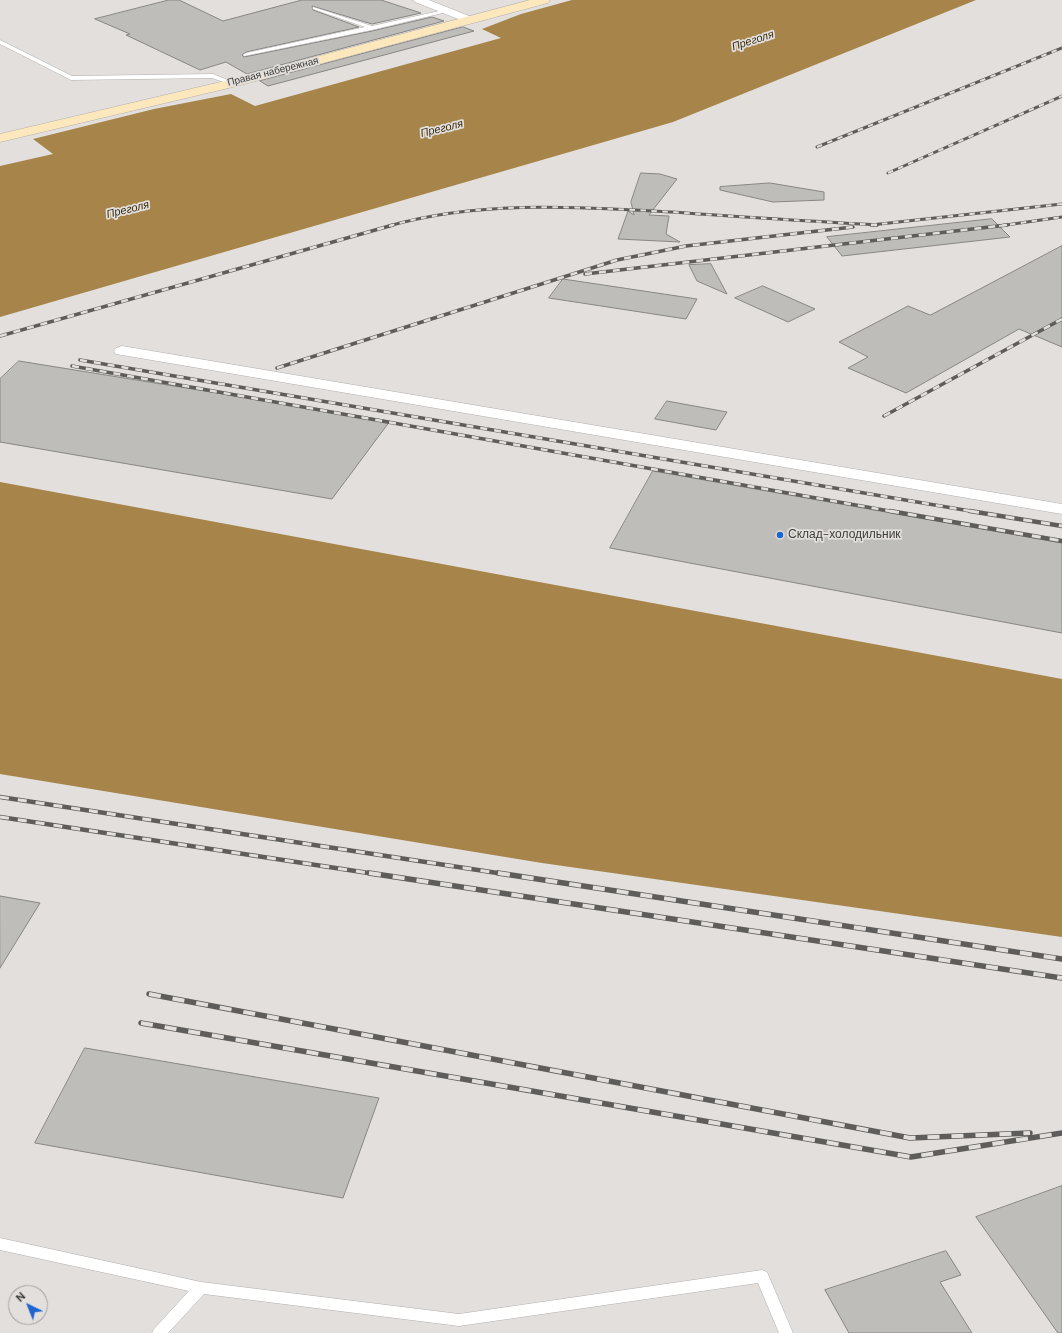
<!DOCTYPE html>
<meta charset="utf-8">
<style>
body{margin:0}
#map{position:relative;width:1062px;height:1333px;overflow:hidden;background:#e2dfdc;font-family:"DM Sans",sans-serif}
canvas{display:block}
.north{position:absolute;left:8px;top:1285px;width:40px;height:40px;box-sizing:border-box;background:#e2dfdc;border:1px solid #a09e9c;border-radius:50%;rotate:317deg;font-size:11px;font-weight:700;line-height:16px;text-align:center;color:#3e3d3b}
.north::after{content:'';display:block;margin:auto;width:14px;height:18px;background:#1d65d0;clip-path:polygon(50% 0,100% 100%,50% 72%,0 100%)}
</style>
<div id="map">
<canvas width="1062" height="1333"></canvas>
<div class="north">N</div>
</div>
<script>
const context = document.querySelector('canvas').getContext('2d');
context.lineJoin = 'round';
function paint(path, color) { context.fillStyle = color; context.fill(path, 'evenodd'); }
function trace(path, color, width, dash) { context.strokeStyle = color; context.lineWidth = width; context.lineCap = dash ? 'butt' : 'round'; context.setLineDash(dash || []); context.stroke(path); }
function write(font, color, halo, rows, align = 'center') {
  context.font = font + ' "DM Sans",sans-serif'; context.lineWidth = 3.5; context.setLineDash([]); context.textBaseline = 'middle'; context.strokeStyle = halo; context.fillStyle = color; for (const [text, x, y, turn = 0] of rows) {
    context.save(); context.translate(x, y); context.rotate((+turn || 0) * Math.PI / 180); context.textAlign = isNaN(turn) ? turn : align; if (halo) context.strokeText(text, 0, 0); context.fillText(text, 0, 0); context.restore();
  }
}
paint(new Path2D(`
 M 572,0 L 976,0 L 673,122 L 0,317 L 0,166 L 53,154 L 33,139 L 154,109 L 231,94 L 255,106 L 501,38 L 482,29 L 521,14 Z
 M 0,482 L 1062,679 L 1062,937 L 542,863 L 0,774 Z`), '#a6844a');
const building = new Path2D(`
 M 169,0 L 179,0 L 223,21 L 302,0 L 381,0 L 421,13 L 372,24 L 312,6 L 313,10 L 359,27 L 246,52 L 242,55 L 244,57 L 372,31 L 432,17 L 444,21 L 247,74 L 226,62 L 200,70 L 126,35 L 130,34 L 95,19 Z
 M 463,27 L 474,31 L 268,86 L 260,81 Z
 M 641,173 L 660,174 L 677,179 L 649,215 L 669,216 L 666,234 L 680,242 L 618,239 L 628,211 L 634,215 L 631,202 Z
 M 770,183 L 824,192 L 824,200 L 773,202 L 720,190 L 720,187 Z
 M 992,219 L 1010,237 L 842,256 L 827,237 Z
 M 1062,246 L 1062,347 L 1019,329 L 906,393 L 848,368 L 868,357 L 839,342 L 908,306 L 930,315 Z
 M 711,264 L 727,294 L 697,281 L 689,265 Z
 M 563,279 L 697,299 L 686,319 L 549,298 Z
 M 763,286 L 815,309 L 788,322 L 735,298 Z
 M 19,361 L 390,421 L 332,499 L 0,442 L 0,379 Z
 M 667,401 L 727,412 L 716,430 L 655,419 Z
 M 653,471 L 1062,543 L 1062,633 L 610,548 Z
 M 0,896 L 40,903 L 0,968 Z
 M 85,1048 L 379,1098 L 343,1198 L 35,1143 Z
 M 1062,1186 L 1062,1333 L 1058,1333 L 976,1217 Z
 M 946,1251 L 961,1275 L 940,1282 L 972,1333 L 849,1333 L 825,1290 Z`);
paint(building, '#bfbdba');
trace(building, '#888683', 1);
const lane = new Path2D(`
 M 313,7 L 372,26 L 448,9 L 451,11 L 372,30 L 244,56 L 243,55 L 246,53 L 365,27 L 313,9 Z
 M 0,40 L 72,76 L 213,74 L 235,83 L 232,85 L 212,78 L 71,80 L 0,44 Z
 M 0,1238 L 201,1282 L 459,1314 L 762,1270 L 767,1272 L 793,1333 L 779,1333 L 758,1283 L 459,1326 L 204,1294 L 168,1333 L 152,1333 L 154,1329 L 189,1291 L 0,1250 Z`);
const street = new Path2D(`
 M 413,0 L 429,0 L 474,18 L 476,20 L 474,22 L 466,22 L 415,2 Z
 M 122,346 L 1062,504 L 1062,514 L 116,354 L 114,351 L 116,348 Z`);
const secondary = new Path2D(`
 M 530,0 L 550,0 L 548,3 L 237,86 L 0,142 L 0,134 L 229,80 Z`);
trace(lane, '#b1afac', 1);
trace(street, '#b1afac', 1);
trace(secondary, '#b1afac', 1);
paint(lane, '#fff');
paint(street, '#fff');
paint(secondary, '#fde8bd');
const railFar3 = new Path2D(`
 M 817,147 L 1062,48
 M 888,173 L 1062,96
 M 871,225 L 1062,204
 M 389,226 C 480,200 578,207 672,212 C 740,217 809,221 877,225
 M 999,226 L 1062,217`);
const railFar2 = new Path2D(`
 M 871,225 L 873,225
 M 874,225 L 877,225
 M 585,274 L 1007,225
 M 0,336 L 393,225
 M 80,360 L 976,512
 M 72,366 L 895,512
 M 277,368 L 617,260 L 686,246 L 853,227
 M 884,416 L 1062,319`);
const railFar1 = new Path2D(`
 M 890,511 L 1062,541
 M 970,511 L 1062,526
 M 0,797 L 504,874
 M 0,817 L 375,874`);
const rail = new Path2D(`
 M 369,873 L 1062,978
 M 498,873 L 1062,959
 M 149,994 L 910,1138 L 1030,1133
 M 141,1023 L 911,1157 L 1062,1133`);
trace(railFar3, '#5f5d5b', 3);
trace(railFar2, '#5f5d5b', 3.5);
trace(railFar1, '#5f5d5b', 4.5);
trace(rail, '#5f5d5b', 5.5);
trace(railFar3, '#e2dfdc', 2, [5.5]);
trace(railFar2, '#e2dfdc', 2.5, [7]);
trace(railFar1, '#e2dfdc', 3, [9]);
trace(rail, '#e2dfdc', 4, [12]);
for (const [x, y, r, color] of [
 [780,535,4,"#1d65d0"]
]) { const dot = new Path2D(); dot.arc(x, y, r, 0, 2 * Math.PI); context.fillStyle = color; context.fill(dot); trace(dot, '#e2dfdc', 1.5); }
write('10px', '#3e3d3b', '#e2dfdc', [
 ["Правая набережная",273,72,-14]
]);
write('italic 11px', '#3c2d12', '#e2dfdc', [
 ["Преголя",753,41,-18],
 ["Преголя",442,129,-14],
 ["Преголя",128,210,-14]
]);
write('12px', '#3e3d3b', '#e2dfdc', [
 ["Склад-холодильник",788,535]
], 'left');
</script>
